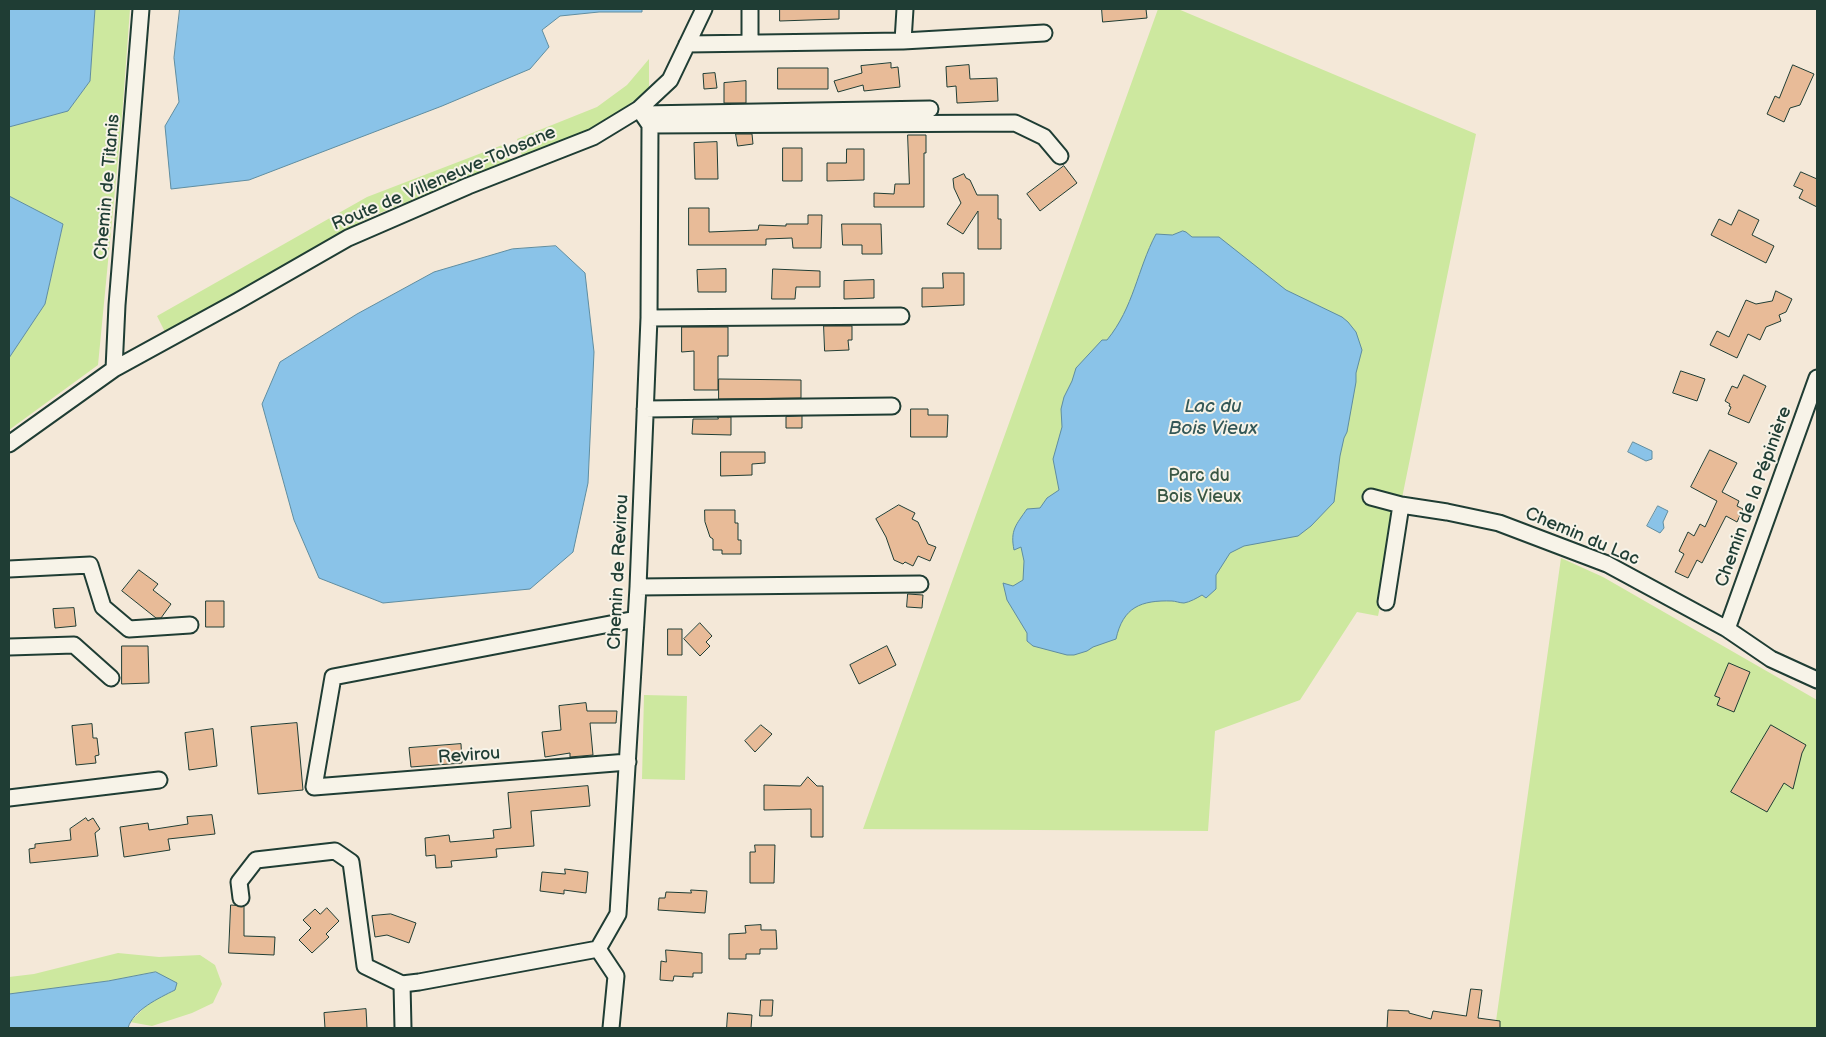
<!DOCTYPE html>
<meta charset="utf-8">
<style>
body{margin:0}
#map{position:relative;width:1826px;height:1037px;overflow:hidden;background:#f4e8d8;font-family:"Balsamiq Sans",sans-serif}
canvas{display:block}
.frame{position:absolute;inset:0;border:10px solid #1f3d34;pointer-events:none}
</style>
<div id="map">
<canvas width="1826" height="1037"></canvas>
<div class="frame"></div>
</div>
<script>
const context = document.querySelector('canvas').getContext('2d');
context.lineJoin = 'round';
function paint(path, color) { context.fillStyle = color; context.fill(path, 'evenodd'); }
function trace(path, color, width, dash) { context.strokeStyle = color; context.lineWidth = width; context.lineCap = dash ? 'butt' : 'round'; context.setLineDash(dash || []); context.stroke(path); }
function write(font, color, halo, rows, align = 'center') {
  context.font = font + ' "Balsamiq Sans",sans-serif'; context.lineWidth = 4; context.setLineDash([]); context.textBaseline = 'middle'; context.strokeStyle = halo; context.fillStyle = color; for (const [text, x, y, turn = 0] of rows) {
    context.save(); context.translate(x, y); context.rotate((+turn || 0) * Math.PI / 180); context.textAlign = isNaN(turn) ? turn : align; if (halo) context.strokeText(text, 0, 0); context.fillText(text, 0, 0); context.restore();
  }
}
paint(new Path2D(`
 M 95,9 L 130,9 L 122,117 L 98,365 L 9,430 L 9,358 L 45,304 L 63,225 L 9,196 L 9,127 L 68,111 L 90,81 Z
 M 1158,9 L 1178,9 L 1476,134 L 1378,616 L 1357,612 L 1300,700 L 1215,731 L 1208,831 L 863,829 Z
 M 649,59 L 649,87 C 618,119 565,144 522,156 L 517,139 L 597,107 L 627,85 Z
 M 505,144 L 511,160 L 370,217 L 165,332 L 157,316 L 367,197 Z
 M 1561,558 L 1603,577 L 1817,700 L 1817,1028 L 1495,1028 Z
 M 644,695 L 687,696 L 685,780 L 642,779 Z
 M 118,953 L 159,957 L 200,955 L 215,965 L 222,984 L 213,1003 L 192,1013 L 152,1026 L 130,1022 L 150,1002 L 175,990 L 156,972 L 108,981 L 9,994 L 9,977 L 34,974 Z`), '#cde89f');
const water = new Path2D(`
 M 9,9 L 95,9 L 90,81 L 68,111 L 9,127 Z
 M 180,9 L 642,9 L 642,12 L 599,12 L 560,16 L 542,30 L 549,47 L 530,69 L 442,106 L 249,180 L 171,189 L 165,126 L 179,102 L 174,58 Z
 M 9,196 L 63,224 L 45,304 L 9,358 Z
 M 1183,231 L 1186,232 L 1192,237 L 1219,237 L 1286,290 L 1342,317 L 1348,322 L 1356,332 L 1362,350 L 1356,373 L 1356,382 L 1347,432 L 1344,438 L 1340,456 L 1334,502 L 1311,526 L 1298,536 L 1244,546 L 1230,553 L 1216,575 L 1216,589 L 1206,598 L 1202,595 C 1197,598 1190,602 1184,603 C 1180,603 1175,601 1172,601 C 1141,600 1123,607 1116,639 L 1093,647 L 1087,651 L 1074,655 L 1067,655 L 1033,646 L 1027,641 L 1027,633 L 1007,600 L 1003,583 L 1013,586 L 1023,580 L 1024,561 L 1021,547 L 1014,550 C 1010,530 1016,525 1027,509 L 1040,508 L 1047,498 L 1059,490 L 1053,459 L 1062,427 L 1061,409 L 1064,397 L 1072,381 L 1076,368 L 1102,340 L 1107,340 C 1134,307 1137,270 1156,234 L 1172,235 Z
 M 556,246 L 585,273 L 594,352 L 588,483 L 573,552 L 530,589 L 383,603 L 319,578 L 294,520 L 262,404 L 280,362 L 357,314 L 434,272 L 512,249 Z
 M 1633,442 L 1652,451 L 1652,459 L 1646,461 L 1628,452 Z
 M 1658,506 L 1668,511 L 1663,522 L 1664,528 L 1660,533 L 1647,526 Z
 M 156,972 L 177,983 L 175,990 C 159,998 133,1010 128,1028 L 9,1028 L 9,994 L 108,981 Z`);
paint(water, '#8ac3e8');
trace(water, '#5f8da0', 1);
const building = new Path2D(`
 M 780,9 L 839,9 L 839,19 L 780,21 Z
 M 1102,9 L 1146,9 L 1147,18 L 1103,22 Z
 M 891,63 L 891,68 L 898,67 L 900,87 L 864,91 L 863,85 L 838,92 L 834,81 L 862,73 L 861,66 Z
 M 969,65 L 970,79 L 997,78 L 998,101 L 957,103 L 956,86 L 947,87 L 946,67 Z
 M 1793,65 L 1814,74 L 1800,105 L 1790,108 L 1784,122 L 1767,114 L 1775,96 L 1779,98 Z
 M 778,68 L 828,68 L 828,89 L 778,89 Z
 M 715,73 L 717,88 L 704,89 L 703,74 Z
 M 746,81 L 746,103 L 724,103 L 724,83 Z
 M 736,134 L 752,134 L 753,144 L 738,146 Z
 M 908,135 L 926,135 L 926,153 L 924,153 L 924,207 L 874,207 L 874,193 L 894,194 L 895,184 L 909,184 Z
 M 717,142 L 718,179 L 695,179 L 694,143 Z
 M 783,148 L 802,148 L 802,181 L 783,181 Z
 M 847,149 L 864,149 L 864,180 L 827,181 L 827,163 L 846,163 Z
 M 1064,166 L 1077,183 L 1040,211 L 1027,194 Z
 M 1801,172 L 1817,179 L 1817,207 L 1799,198 L 1803,190 L 1794,186 Z
 M 964,174 L 966,178 L 970,180 L 977,195 L 998,195 L 998,219 L 1001,219 L 1001,249 L 978,249 L 978,211 L 963,234 L 947,224 L 961,203 L 954,188 L 953,179 Z
 M 689,208 L 709,208 L 709,232 L 758,230 L 759,225 L 786,226 L 786,224 L 808,224 L 808,215 L 822,215 L 821,248 L 793,248 L 792,238 L 766,239 L 766,245 L 689,245 Z
 M 1739,210 L 1759,220 L 1752,235 L 1774,246 L 1766,263 L 1711,235 L 1719,219 L 1731,225 Z
 M 842,224 L 881,224 L 882,254 L 862,254 L 862,245 L 843,245 Z
 M 726,269 L 726,292 L 698,292 L 697,270 Z
 M 773,269 L 820,271 L 820,287 L 796,287 L 795,299 L 772,299 Z
 M 943,273 L 964,273 L 964,305 L 922,307 L 922,288 L 943,288 Z
 M 874,280 L 874,298 L 844,299 L 844,281 Z
 M 1776,291 L 1792,299 L 1786,312 L 1779,315 L 1781,321 L 1766,327 L 1760,340 L 1748,334 L 1737,358 L 1710,345 L 1717,331 L 1729,337 L 1746,300 L 1756,304 L 1772,301 Z
 M 824,326 L 852,326 L 852,340 L 848,340 L 849,350 L 825,351 Z
 M 682,327 L 728,327 L 728,356 L 718,356 L 718,390 L 694,390 L 694,351 L 682,352 Z
 M 1681,371 L 1705,379 L 1697,401 L 1673,393 Z
 M 1744,375 L 1766,386 L 1749,423 L 1728,414 L 1731,407 L 1729,406 L 1730,404 L 1725,401 L 1732,386 L 1737,388 Z
 M 719,379 L 801,380 L 801,398 L 719,399 Z
 M 911,409 L 928,409 L 928,415 L 948,415 L 947,437 L 911,437 Z
 M 802,416 L 802,428 L 786,428 L 786,417 Z
 M 718,417 L 731,417 L 731,435 L 692,434 L 693,419 L 718,419 Z
 M 1710,450 L 1737,463 L 1722,492 L 1739,501 L 1737,506 L 1743,509 L 1737,522 L 1726,516 L 1702,563 L 1697,560 L 1688,578 L 1675,572 L 1684,554 L 1679,551 L 1688,532 L 1694,536 L 1700,524 L 1705,527 L 1717,501 L 1691,487 Z
 M 721,452 L 765,452 L 765,463 L 752,464 L 752,475 L 721,476 Z
 M 899,505 L 915,513 L 912,519 L 918,522 L 928,544 L 936,547 L 930,561 L 918,556 L 913,566 L 905,562 L 903,564 L 894,560 L 886,537 L 876,519 Z
 M 705,510 L 735,510 L 735,523 L 738,523 L 738,540 L 741,540 L 741,554 L 722,554 L 722,550 L 713,550 L 713,539 L 710,537 L 705,522 Z
 M 139,570 L 158,584 L 153,590 L 171,604 L 161,618 L 156,618 L 122,591 Z
 M 908,594 L 923,595 L 922,608 L 907,607 Z
 M 206,601 L 224,601 L 224,627 L 206,627 Z
 M 74,608 L 76,626 L 55,628 L 53,609 Z
 M 700,623 L 712,636 L 706,642 L 710,646 L 700,656 L 684,639 Z
 M 668,629 L 682,629 L 682,655 L 668,655 Z
 M 122,646 L 148,646 L 149,683 L 122,684 Z
 M 887,646 L 896,665 L 859,684 L 850,665 Z
 M 1729,663 L 1750,672 L 1734,712 L 1717,705 L 1720,698 L 1715,696 Z
 M 586,703 L 587,711 L 617,711 L 616,723 L 590,723 L 593,755 L 570,757 L 570,753 L 545,757 L 542,732 L 561,730 L 559,706 Z
 M 297,723 L 303,790 L 258,794 L 251,727 Z
 M 92,724 L 93,738 L 97,738 L 99,755 L 95,756 L 96,763 L 76,765 L 72,726 Z
 M 761,725 L 772,734 L 755,752 L 745,741 Z
 M 1771,725 L 1806,745 L 1802,753 L 1793,789 L 1784,783 L 1767,812 L 1731,792 Z
 M 213,729 L 217,766 L 189,770 L 185,733 Z
 M 461,744 L 462,763 L 411,767 L 409,748 Z
 M 808,777 L 817,786 L 823,786 L 823,837 L 811,837 L 811,809 L 764,810 L 764,785 L 800,786 Z
 M 588,786 L 590,806 L 531,811 L 534,846 L 496,849 L 497,857 L 451,861 L 452,867 L 436,868 L 435,855 L 426,856 L 425,838 L 449,835 L 450,842 L 494,838 L 493,830 L 511,828 L 508,793 Z
 M 212,815 L 215,834 L 168,839 L 170,850 L 124,857 L 120,827 L 148,823 L 149,830 L 188,824 L 187,817 Z
 M 86,818 L 88,821 L 93,818 L 100,829 L 95,833 L 98,856 L 30,863 L 29,849 L 35,848 L 35,844 L 71,840 L 70,829 Z
 M 755,845 L 775,845 L 774,883 L 750,883 L 750,852 L 755,852 Z
 M 565,869 L 588,872 L 586,893 L 564,890 L 564,894 L 540,891 L 542,872 L 565,874 Z
 M 691,890 L 707,891 L 705,913 L 658,910 L 659,898 L 665,898 L 666,892 L 691,893 Z
 M 231,905 L 244,906 L 244,936 L 275,937 L 274,955 L 229,953 Z
 M 327,908 L 339,921 L 326,934 L 329,937 L 312,953 L 299,940 L 311,928 L 303,920 L 315,909 L 320,914 Z
 M 391,914 L 416,923 L 409,943 L 387,935 L 375,937 L 372,916 Z
 M 761,925 L 761,930 L 776,930 L 777,949 L 760,949 L 760,954 L 746,954 L 746,959 L 729,959 L 729,934 L 746,933 L 745,926 Z
 M 666,950 L 702,953 L 702,973 L 693,973 L 693,977 L 674,976 L 673,981 L 660,980 L 661,961 L 666,962 Z
 M 1471,989 L 1482,990 L 1478,1018 L 1500,1021 L 1500,1028 L 1387,1028 L 1388,1010 L 1409,1011 L 1409,1013 L 1431,1019 L 1433,1011 L 1466,1016 Z
 M 761,1000 L 773,1000 L 772,1016 L 760,1016 Z
 M 366,1009 L 367,1028 L 325,1028 L 324,1013 Z
 M 728,1013 L 752,1015 L 751,1028 L 727,1028 Z`);
paint(building, '#e8bb98');
trace(building, '#1f3d34', 1);
const minor = new Path2D(`
 M 750,9 L 750,43
 M 903,41 L 1044,33
 M 687,44 L 903,41 L 905,9
 M 643,114 L 930,109
 M 650,125 L 1015,123 L 1044,137 L 1060,156
 M 649,318 L 901,316
 M 114,369 L 117,305 L 141,9
 M 645,409 L 892,406
 M 9,444 L 114,369 L 238,301 L 348,238 L 468,186 L 593,137 L 639,109 L 670,80 L 704,9
 M 1371,497 L 1401,505 L 1447,512 L 1499,523 L 1607,564 L 1727,629 L 1771,659 L 1817,680
 M 9,569 L 90,565 L 103,607 L 129,629 L 190,625
 M 638,587 L 920,584
 M 1386,602 L 1401,505
 M 1727,629 L 1817,378
 M 9,647 L 74,645 L 111,678
 M 628,762 L 314,787 L 333,677 L 636,619
 M 9,798 L 159,780
 M 241,898 L 239,882 L 256,860 L 335,851 L 351,862 L 365,966 L 402,984
 M 403,1028 L 402,984 L 419,982 L 598,949
 M 611,1028 L 616,976 L 598,949 L 618,914 L 638,587 L 649,318 L 650,125 L 639,109`);
trace(minor, '#1f3d34', 19);
trace(minor, '#f7f3e8', 15);
write('18px', '#1f3d34', '#f7f3e8', [
 ["Route de Villeneuve-Tolosane",444,179,-23],
 ["Chemin de Titanis",108,187,-85],
 ["Chemin de la Pépinière",1754,497,-70],
 ["Chemin du Lac",1582,537,23],
 ["Chemin de Revirou",619,572,-87],
 ["Revirou",469,756,-4]
]);
write('18px', '#395744', '#f7f3e8', [
 ["Parc du",1199,476],
 ["Bois Vieux",1199,497]
]);
write('italic 19px', '#345858', '#f7f3e8', [
 ["Lac du",1213,407],
 ["Bois Vieux",1213,429]
]);
</script>
